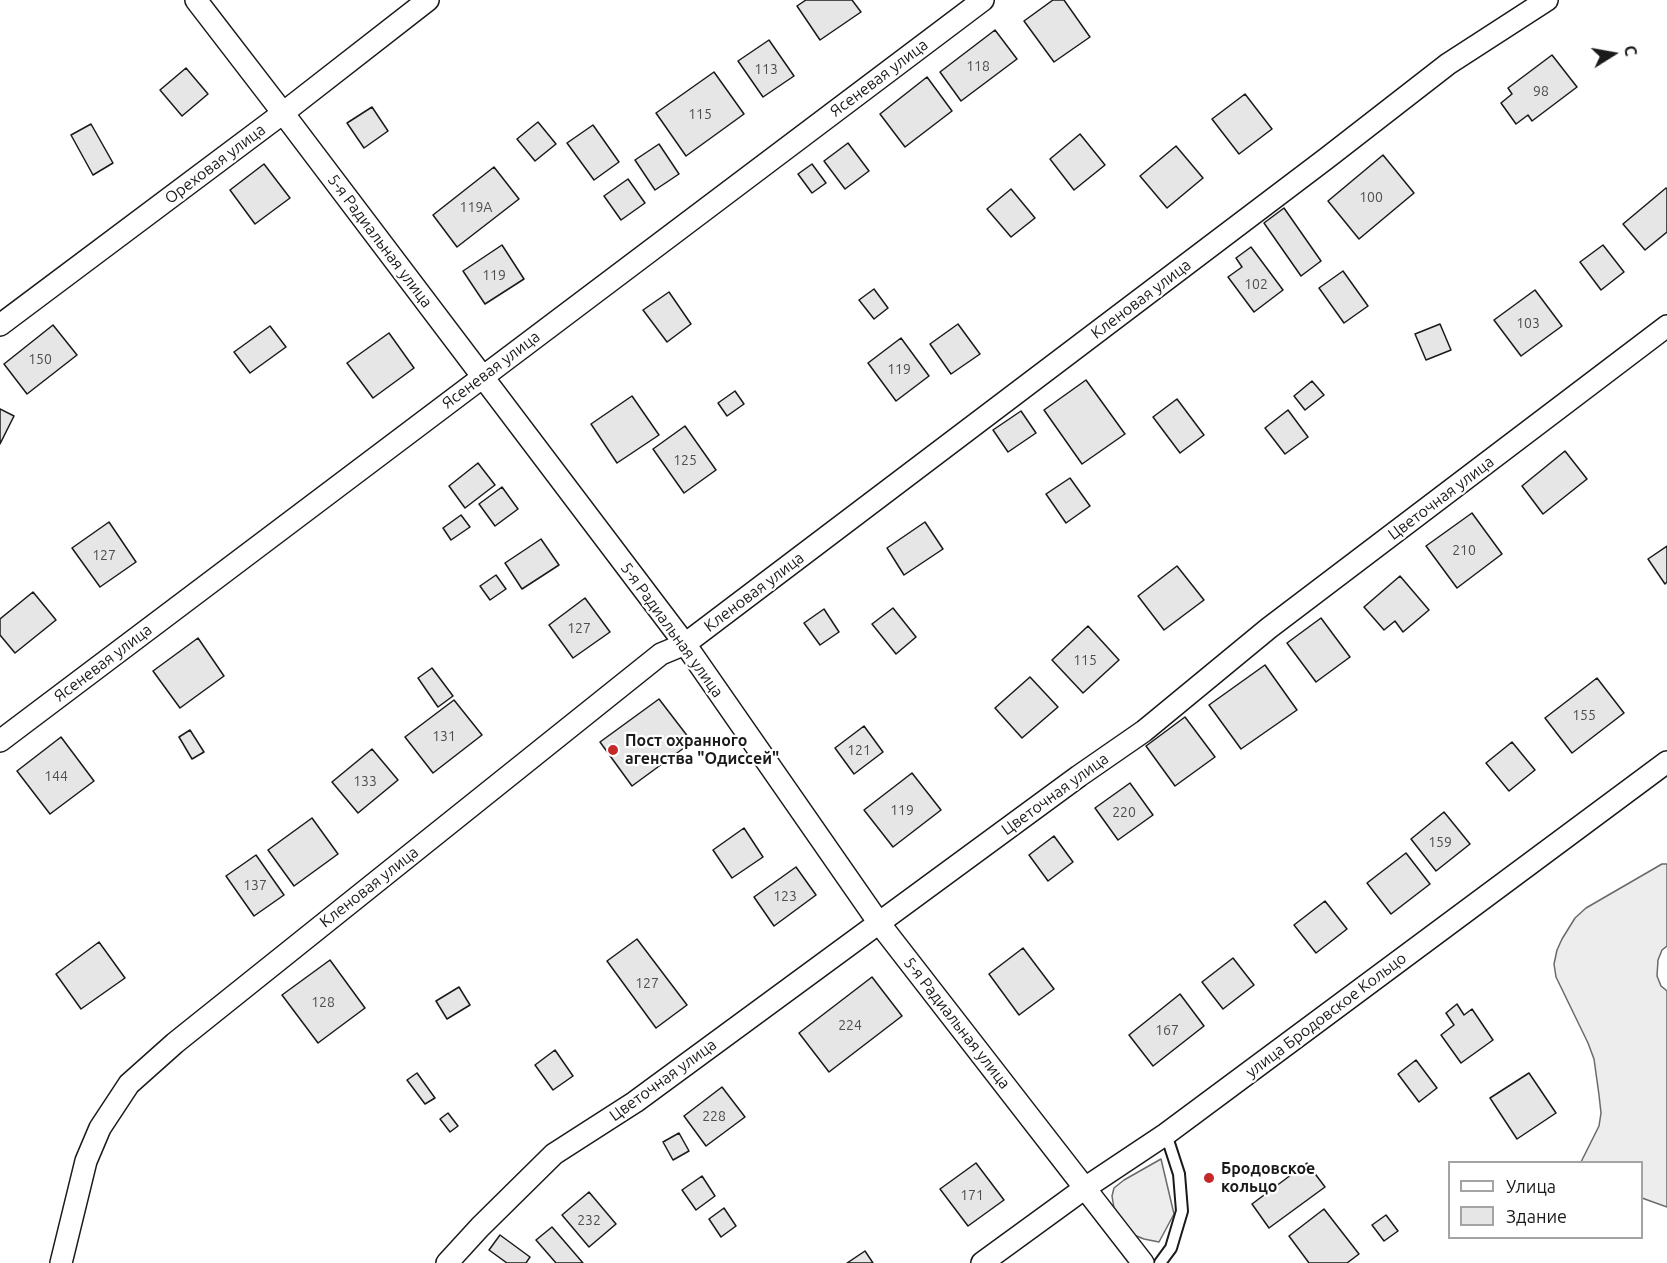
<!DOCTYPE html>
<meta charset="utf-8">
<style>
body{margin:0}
#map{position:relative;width:1667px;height:1263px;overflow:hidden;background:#fff;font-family:Ubuntu,sans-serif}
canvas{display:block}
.legend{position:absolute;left:1448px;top:1161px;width:195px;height:78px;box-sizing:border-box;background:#fff;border:2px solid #a3a3a3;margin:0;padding:8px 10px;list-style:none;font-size:18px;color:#1a1a1a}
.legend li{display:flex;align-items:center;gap:12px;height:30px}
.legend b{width:30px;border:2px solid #a3a3a3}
.north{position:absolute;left:1583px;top:24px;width:60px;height:60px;-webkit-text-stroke:4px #fff;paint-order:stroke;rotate:79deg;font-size:16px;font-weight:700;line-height:24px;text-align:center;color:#1a1a1a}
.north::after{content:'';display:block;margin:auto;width:21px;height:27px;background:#1a1a1a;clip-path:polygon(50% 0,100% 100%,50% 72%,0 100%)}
</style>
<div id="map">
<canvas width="1667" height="1263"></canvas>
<ul class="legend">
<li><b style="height:8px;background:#fff"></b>Улица</li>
<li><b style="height:16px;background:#e6e6e6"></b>Здание</li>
</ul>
<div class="north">С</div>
</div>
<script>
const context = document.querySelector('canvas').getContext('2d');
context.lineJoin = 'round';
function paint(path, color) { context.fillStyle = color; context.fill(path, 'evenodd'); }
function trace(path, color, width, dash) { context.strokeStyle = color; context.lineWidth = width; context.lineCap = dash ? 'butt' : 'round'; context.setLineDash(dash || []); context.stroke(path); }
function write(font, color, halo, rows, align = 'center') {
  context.font = font + ' Ubuntu,sans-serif'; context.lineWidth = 4.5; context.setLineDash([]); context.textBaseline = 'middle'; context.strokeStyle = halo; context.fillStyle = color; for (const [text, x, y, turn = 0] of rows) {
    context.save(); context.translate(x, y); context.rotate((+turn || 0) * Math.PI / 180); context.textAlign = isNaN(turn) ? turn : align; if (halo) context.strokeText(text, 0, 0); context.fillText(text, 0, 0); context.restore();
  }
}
const built = new Path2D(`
 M 1662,864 L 1667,864 L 1667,946 L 1662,950 L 1658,960 L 1657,976 L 1661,986 L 1667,991 L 1667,1207 L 1642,1198 L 1642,1162 L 1581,1162 L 1599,1126 L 1601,1113 L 1599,1095 L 1594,1059 L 1588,1043 L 1556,977 L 1554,964 L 1557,950 L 1562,939 L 1575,918 L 1586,908 Z
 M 1161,1159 L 1174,1214 L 1159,1242 L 1144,1239 L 1134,1235 L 1114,1208 L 1112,1196 L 1114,1188 L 1124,1180 Z`);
paint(built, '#ededed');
trace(built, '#6a6a6a', 1.5);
const building = new Path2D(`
 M 806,0 L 852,0 L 861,12 L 820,40 L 797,6 Z
 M 1053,0 L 1064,0 L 1090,37 L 1054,62 L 1024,21 Z
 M 995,30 L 1017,59 L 961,101 L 940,72 Z
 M 769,40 L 794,76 L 763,97 L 738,61 Z
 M 1552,55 L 1577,87 L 1532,121 L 1528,115 L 1516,124 L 1501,103 L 1512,94 L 1508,88 Z
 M 186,68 L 208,94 L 182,116 L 160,90 Z
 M 714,72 L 744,114 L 686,156 L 656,113 Z
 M 927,77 L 952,111 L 905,147 L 880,114 Z
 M 1245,94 L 1272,129 L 1239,154 L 1212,119 Z
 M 372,107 L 388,131 L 364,148 L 347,123 Z
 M 538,122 L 556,144 L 535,161 L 517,139 Z
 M 91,124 L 113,163 L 93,175 L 71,135 Z
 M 593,125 L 619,162 L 594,180 L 567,143 Z
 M 1080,134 L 1105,165 L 1074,190 L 1050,159 Z
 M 848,143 L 869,171 L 845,189 L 824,161 Z
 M 659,144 L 679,174 L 655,190 L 635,160 Z
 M 1176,146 L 1203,178 L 1167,208 L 1140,176 Z
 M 1383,155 L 1414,193 L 1359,239 L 1328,201 Z
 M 264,164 L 290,198 L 255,224 L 230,190 Z
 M 812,164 L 826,183 L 812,193 L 798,174 Z
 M 494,167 L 519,199 L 457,247 L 433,215 Z
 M 628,179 L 645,203 L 621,220 L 604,196 Z
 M 1666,188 L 1667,189 L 1667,232 L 1645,250 L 1623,224 Z
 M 1011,189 L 1035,218 L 1011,237 L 987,209 Z
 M 1284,208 L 1321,261 L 1301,276 L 1264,223 Z
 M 502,245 L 524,279 L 485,304 L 463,271 Z
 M 1603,245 L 1624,272 L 1601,290 L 1580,262 Z
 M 1251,247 L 1283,290 L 1254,312 L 1228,277 L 1242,267 L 1236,258 Z
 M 1343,271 L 1368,306 L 1344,323 L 1319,288 Z
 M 874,289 L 888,308 L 874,319 L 859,300 Z
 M 1535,290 L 1562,326 L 1521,356 L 1494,320 Z
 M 669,292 L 691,324 L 667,342 L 643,310 Z
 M 958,324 L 980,354 L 951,374 L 930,344 Z
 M 1440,324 L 1451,350 L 1426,360 L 1415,334 Z
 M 53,325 L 77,355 L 27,394 L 4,364 Z
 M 270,326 L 286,347 L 250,373 L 234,352 Z
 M 389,333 L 414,368 L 373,398 L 347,363 Z
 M 901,338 L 929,376 L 896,401 L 868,363 Z
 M 1086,380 L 1125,434 L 1082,464 L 1044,410 Z
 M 1312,381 L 1324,395 L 1305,410 L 1294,396 Z
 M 735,391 L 744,404 L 727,416 L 718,403 Z
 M 632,396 L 659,435 L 617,463 L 591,424 Z
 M 1177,399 L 1204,435 L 1180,453 L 1153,417 Z
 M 0,409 L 14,416 L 0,444 Z
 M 1288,410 L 1308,437 L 1285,454 L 1265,428 Z
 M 1021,411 L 1036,433 L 1008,452 L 993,430 Z
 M 685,426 L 716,470 L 684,493 L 653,449 Z
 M 1565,451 L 1587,479 L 1543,514 L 1522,486 Z
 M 478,463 L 495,485 L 465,508 L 449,486 Z
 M 1070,478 L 1090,506 L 1066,523 L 1046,494 Z
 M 502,487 L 518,509 L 495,526 L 479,504 Z
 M 1472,513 L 1502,554 L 1457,588 L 1426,546 Z
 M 461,515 L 470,527 L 451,540 L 443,528 Z
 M 109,522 L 136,562 L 100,587 L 72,548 Z
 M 925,522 L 943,549 L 904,575 L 887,548 Z
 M 541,539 L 559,565 L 522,589 L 505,563 Z
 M 1667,546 L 1667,582 L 1665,584 L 1648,559 Z
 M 1177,566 L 1204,600 L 1164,630 L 1138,596 Z
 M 496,575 L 506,589 L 490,600 L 480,586 Z
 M 1400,576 L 1429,610 L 1403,632 L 1395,621 L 1384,630 L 1364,607 Z
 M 33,592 L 56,620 L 15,653 L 0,635 L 0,619 Z
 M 585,598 L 610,632 L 573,658 L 549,625 Z
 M 893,608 L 916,637 L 896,654 L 872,624 Z
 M 824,609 L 839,632 L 820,645 L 804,623 Z
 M 1321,618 L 1350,657 L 1316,682 L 1287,643 Z
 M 1088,626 L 1119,660 L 1083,693 L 1052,660 Z
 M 198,638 L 224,676 L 180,708 L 153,671 Z
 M 1265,665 L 1297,710 L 1241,749 L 1209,705 Z
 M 432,668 L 453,696 L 438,707 L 418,678 Z
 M 1030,677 L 1058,707 L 1022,738 L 995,708 Z
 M 1597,678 L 1624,713 L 1572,753 L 1545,718 Z
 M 659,699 L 692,742 L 632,786 L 600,742 Z
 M 454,700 L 482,735 L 433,773 L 405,737 Z
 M 1185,717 L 1215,757 L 1175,786 L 1146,746 Z
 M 864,726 L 883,752 L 854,774 L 835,748 Z
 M 190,730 L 204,752 L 192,759 L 179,737 Z
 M 61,737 L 94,781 L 50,814 L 17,771 Z
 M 1512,742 L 1535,770 L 1509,791 L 1486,763 Z
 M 372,749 L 398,780 L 358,813 L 332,782 Z
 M 912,773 L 941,810 L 893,847 L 864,810 Z
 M 1130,783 L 1153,815 L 1118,840 L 1095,808 Z
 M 1444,812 L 1470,844 L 1436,871 L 1411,839 Z
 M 312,818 L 338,854 L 294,886 L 268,850 Z
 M 744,828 L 763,857 L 732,878 L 713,850 Z
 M 1054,836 L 1073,862 L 1048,881 L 1029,855 Z
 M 1406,853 L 1430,884 L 1391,914 L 1367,883 Z
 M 256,855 L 284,895 L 254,916 L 226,876 Z
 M 796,867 L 816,895 L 774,926 L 754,897 Z
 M 1325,901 L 1347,929 L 1316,953 L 1294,925 Z
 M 637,939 L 687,1005 L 656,1028 L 607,961 Z
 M 99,942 L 125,978 L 81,1009 L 56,974 Z
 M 1023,948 L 1054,989 L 1019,1015 L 989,974 Z
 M 1233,958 L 1254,985 L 1223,1009 L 1202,982 Z
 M 330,960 L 365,1008 L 318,1043 L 282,995 Z
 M 872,977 L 902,1016 L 829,1072 L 799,1033 Z
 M 459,987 L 470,1005 L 447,1019 L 436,1001 Z
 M 1180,994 L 1204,1026 L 1153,1066 L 1129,1035 Z
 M 1457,1004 L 1464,1015 L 1472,1009 L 1493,1040 L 1461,1063 L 1441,1035 L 1454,1025 L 1446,1013 Z
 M 555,1050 L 573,1076 L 553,1090 L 535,1065 Z
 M 1416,1060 L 1437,1088 L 1419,1102 L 1398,1074 Z
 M 417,1073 L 435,1098 L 425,1104 L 407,1080 Z
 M 1529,1073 L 1556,1113 L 1517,1139 L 1490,1098 Z
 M 722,1087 L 745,1117 L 706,1146 L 684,1116 Z
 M 448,1113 L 458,1126 L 450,1132 L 440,1119 Z
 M 679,1133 L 689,1151 L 673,1160 L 663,1142 Z
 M 976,1163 L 1004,1200 L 968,1226 L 940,1189 Z
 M 1307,1163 L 1325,1187 L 1269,1228 L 1252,1204 Z
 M 702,1176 L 715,1196 L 696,1210 L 682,1190 Z
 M 589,1192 L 616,1224 L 589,1247 L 562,1215 Z
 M 724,1208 L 736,1226 L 721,1237 L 709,1219 Z
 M 1324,1209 L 1359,1254 L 1347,1263 L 1309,1263 L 1289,1236 Z
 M 1386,1215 L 1398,1231 L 1384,1241 L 1372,1225 Z
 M 552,1227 L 583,1263 L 556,1263 L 536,1240 Z
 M 500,1235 L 530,1257 L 526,1263 L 507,1263 L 489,1250 Z
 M 865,1251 L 873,1263 L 847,1263 Z`);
paint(building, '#e6e6e6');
trace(building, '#1a1a1a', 1.5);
const service = new Path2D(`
 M 1160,1263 L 1171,1248 L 1182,1211 L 1179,1174 L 1166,1134`);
const minor = new Path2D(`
 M 196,0 L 283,113 L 685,644 L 879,923 L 1143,1263
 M 0,325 L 283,113 L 428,0
 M 0,741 L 983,0
 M 61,1263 L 86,1161 L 100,1128 L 129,1084 L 175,1043 L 661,654 L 685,644 L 1327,158 L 1448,64 L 1547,0
 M 447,1263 L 480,1227 L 554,1154 L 635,1102 L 1079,776 L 1144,731 L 1269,628 L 1667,326
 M 982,1263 L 1085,1188 L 1166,1134 L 1667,762`);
trace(service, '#1a1a1a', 14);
trace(minor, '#1a1a1a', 24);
trace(service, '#fff', 10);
trace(minor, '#fff', 21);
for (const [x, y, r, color] of [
 [613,750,6,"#c62828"],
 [1209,1178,6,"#c62828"]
]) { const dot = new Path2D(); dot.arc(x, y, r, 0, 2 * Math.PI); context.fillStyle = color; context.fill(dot); trace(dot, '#fff', 2); }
write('14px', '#4d4d4d', null, [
 ["118",978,66],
 ["113",766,69],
 ["98",1541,91],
 ["115",700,114],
 ["100",1371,197],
 ["119А",476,207],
 ["119",494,275],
 ["102",1256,284],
 ["103",1528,323],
 ["150",40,359],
 ["119",899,369],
 ["125",685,460],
 ["210",1464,550],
 ["127",104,555],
 ["127",579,628],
 ["115",1085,660],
 ["155",1584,715],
 ["131",444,736],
 ["121",859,750],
 ["144",56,776],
 ["133",365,781],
 ["119",902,810],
 ["220",1124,812],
 ["159",1440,842],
 ["137",255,885],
 ["123",785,896],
 ["127",647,983],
 ["128",323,1002],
 ["224",850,1025],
 ["167",1167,1030],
 ["228",714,1116],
 ["171",972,1195],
 ["232",589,1220]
]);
write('16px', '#1a1a1a', '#fff', [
 ["Ясеневая улица",879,78,-37],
 ["Ореховая улица",215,164,-37],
 ["5-я Радиальная улица",380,241,53],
 ["Кленовая улица",1141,299,-37],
 ["Ясеневая улица",491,370,-37],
 ["Цветочная улица",1441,498,-37],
 ["Кленовая улица",754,592,-37],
 ["5-я Радиальная улица",672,630,54],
 ["Ясеневая улица",103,663,-37],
 ["Цветочная улица",1055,794,-36],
 ["Кленовая улица",369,887,-38],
 ["улица Бродовское Кольцо",1326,1015,-37],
 ["5-я Радиальная улица",957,1023,52],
 ["Цветочная улица",663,1080,-36]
]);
write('bold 16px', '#1a1a1a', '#fff', [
 ["Пост охранного",625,741],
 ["агенства \"Одисcей\"",625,759],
 ["Бродовское",1221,1169],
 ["кольцо",1221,1187]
], 'left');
</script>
